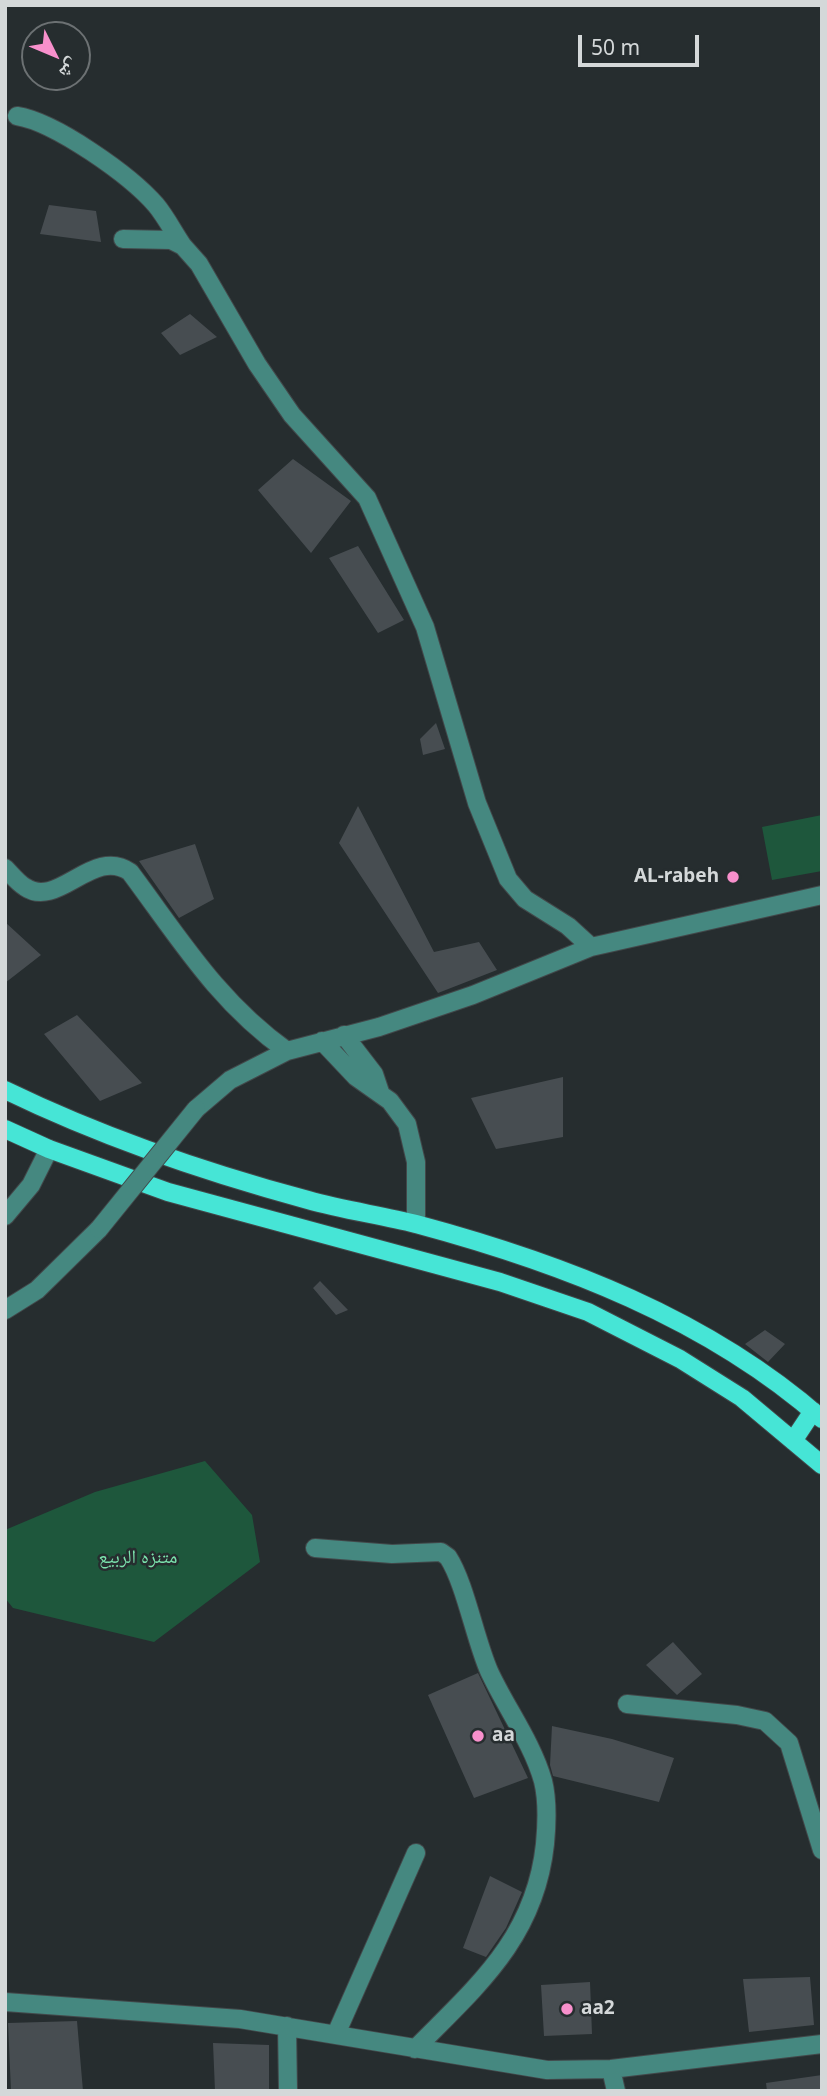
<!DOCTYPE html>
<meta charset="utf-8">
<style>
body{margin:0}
#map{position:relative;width:827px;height:2096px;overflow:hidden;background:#262d2f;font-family:"Noto Sans","Noto Naskh Arabic",sans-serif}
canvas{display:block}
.frame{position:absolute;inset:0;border:7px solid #d4d8d9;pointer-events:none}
.north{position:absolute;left:21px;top:21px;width:70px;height:70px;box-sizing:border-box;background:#262d2f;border:2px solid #6c7173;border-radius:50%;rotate:133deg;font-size:19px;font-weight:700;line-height:28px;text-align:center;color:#d4d8d9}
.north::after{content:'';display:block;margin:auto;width:24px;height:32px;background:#f890cc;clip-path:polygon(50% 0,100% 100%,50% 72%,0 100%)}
.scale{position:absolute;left:578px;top:35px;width:121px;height:32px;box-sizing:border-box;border:4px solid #d4d8d9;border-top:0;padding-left:9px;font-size:21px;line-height:24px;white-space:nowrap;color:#d4d8d9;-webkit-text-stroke:5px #262d2f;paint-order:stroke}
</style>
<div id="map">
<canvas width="827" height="2096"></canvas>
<div class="frame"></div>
<div class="north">ش</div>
<div class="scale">50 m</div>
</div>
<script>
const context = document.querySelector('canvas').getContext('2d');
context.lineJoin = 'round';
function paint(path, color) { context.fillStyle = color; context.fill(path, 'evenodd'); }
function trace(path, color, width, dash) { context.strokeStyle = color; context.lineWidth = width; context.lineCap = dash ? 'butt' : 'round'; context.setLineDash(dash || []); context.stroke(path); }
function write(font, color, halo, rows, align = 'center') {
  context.font = font + ' "Noto Sans","Noto Naskh Arabic",sans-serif'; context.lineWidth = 5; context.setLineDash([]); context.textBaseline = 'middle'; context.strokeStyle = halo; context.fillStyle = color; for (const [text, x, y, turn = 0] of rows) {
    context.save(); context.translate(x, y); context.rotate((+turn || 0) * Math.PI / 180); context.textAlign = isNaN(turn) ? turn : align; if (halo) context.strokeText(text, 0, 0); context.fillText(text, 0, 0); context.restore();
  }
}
paint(new Path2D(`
 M 822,815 L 822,871 L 772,880 L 762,827 Z
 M 205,1461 L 252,1515 L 260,1562 L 154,1642 L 13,1608 L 5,1598 L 5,1530 L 95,1492 Z`), '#1e573c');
paint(new Path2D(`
 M 49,205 L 96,211 L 101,242 L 40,234 Z
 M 190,314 L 217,337 L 180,355 L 161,333 Z
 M 293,459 L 351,501 L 311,553 L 258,490 Z
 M 358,546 L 404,620 L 378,633 L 329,558 Z
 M 436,723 L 445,749 L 423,755 L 420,739 Z
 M 358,806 L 434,952 L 479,942 L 497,970 L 438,993 L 339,843 Z
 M 195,844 L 214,899 L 179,918 L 139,861 Z
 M 5,922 L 41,955 L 5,983 Z
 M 77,1015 L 142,1083 L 100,1101 L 44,1034 Z
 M 563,1077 L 563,1137 L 496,1149 L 471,1098 Z
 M 320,1281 L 348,1310 L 336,1315 L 313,1288 Z
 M 765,1330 L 785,1344 L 768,1362 L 745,1344 Z
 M 673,1642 L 702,1674 L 677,1695 L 646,1665 Z
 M 478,1673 L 528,1778 L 474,1798 L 428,1695 Z
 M 552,1726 L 612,1739 L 674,1758 L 659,1802 L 553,1776 L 550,1765 Z
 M 490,1876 L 522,1892 L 506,1928 L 486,1957 L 463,1948 Z
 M 810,1977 L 814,2025 L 749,2032 L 743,1979 Z
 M 590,1982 L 592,2034 L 544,2036 L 541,1985 Z
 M 77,2021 L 83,2091 L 11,2091 L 8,2023 Z
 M 213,2043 L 269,2045 L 269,2091 L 215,2091 Z
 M 822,2075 L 822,2091 L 767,2091 L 766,2083 Z`), '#474d51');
const minor = new Path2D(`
 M 17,116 C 55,122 130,175 156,205 C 166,217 174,233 183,246
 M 123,239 L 171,240 L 183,246 L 199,264 L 257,364 L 292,415 L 367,498 L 425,627 L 477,803 L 508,879 L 525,899 L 568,926 L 591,947
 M 5,868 C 11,874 18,883 25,887 C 58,910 93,846 130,872 C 180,939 218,1002 287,1051
 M 344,1035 L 374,1074 L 380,1092
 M 322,1041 L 356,1077 L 390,1101 L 407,1124 L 416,1162 L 416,1224
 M 196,1109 L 230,1080 L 287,1051 L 379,1027 L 473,995 L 591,947 L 822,895
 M 5,1216 L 31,1185 L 49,1149
 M 5,1310 L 37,1290 L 99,1229
 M 315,1548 L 392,1554 L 441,1552 L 448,1557 C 465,1583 475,1639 489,1671 C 506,1708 532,1742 543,1781 C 548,1801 547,1823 545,1844 C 535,1938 477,1986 415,2049
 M 627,1704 L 737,1715 L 765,1721 L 789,1743 L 822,1850
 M 5,2002 L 240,2019 L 547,2070 L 611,2069 L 822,2044
 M 287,2026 L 288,2091
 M 336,2034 L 416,1853
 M 611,2069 L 616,2091`);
const major = new Path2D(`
 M 5,1090 C 102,1137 204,1172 308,1200 C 343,1210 380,1215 416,1224 C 561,1263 707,1318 822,1419
 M 5,1129 L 49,1149 L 168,1192 L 500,1282 L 588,1312 L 680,1359 L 742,1398 L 822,1465
 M 793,1441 L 813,1411`);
trace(minor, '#42484a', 20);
trace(major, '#42484a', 20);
trace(minor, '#458880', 18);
trace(major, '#46e5d6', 18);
const minorBridge = new Path2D(`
 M 99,1229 L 196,1109`);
trace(minorBridge, '#42484a', 20, []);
trace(minorBridge, '#458880', 18);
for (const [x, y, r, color] of [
 [733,877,7,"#f890cc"],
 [478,1736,7,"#f890cc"],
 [567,2009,7,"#f890cc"]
]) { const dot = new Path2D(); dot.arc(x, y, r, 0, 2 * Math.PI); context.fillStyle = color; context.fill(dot); trace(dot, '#262d2f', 2.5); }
write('bold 19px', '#d4d8d9', '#262d2f', [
 ["AL-rabeh",719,877,"right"],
 ["aa",492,1736],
 ["aa2",581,2009]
], 'left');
write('19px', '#7be2ad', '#262d2f', [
 ["متنزه الربيع",138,1558]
]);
</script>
